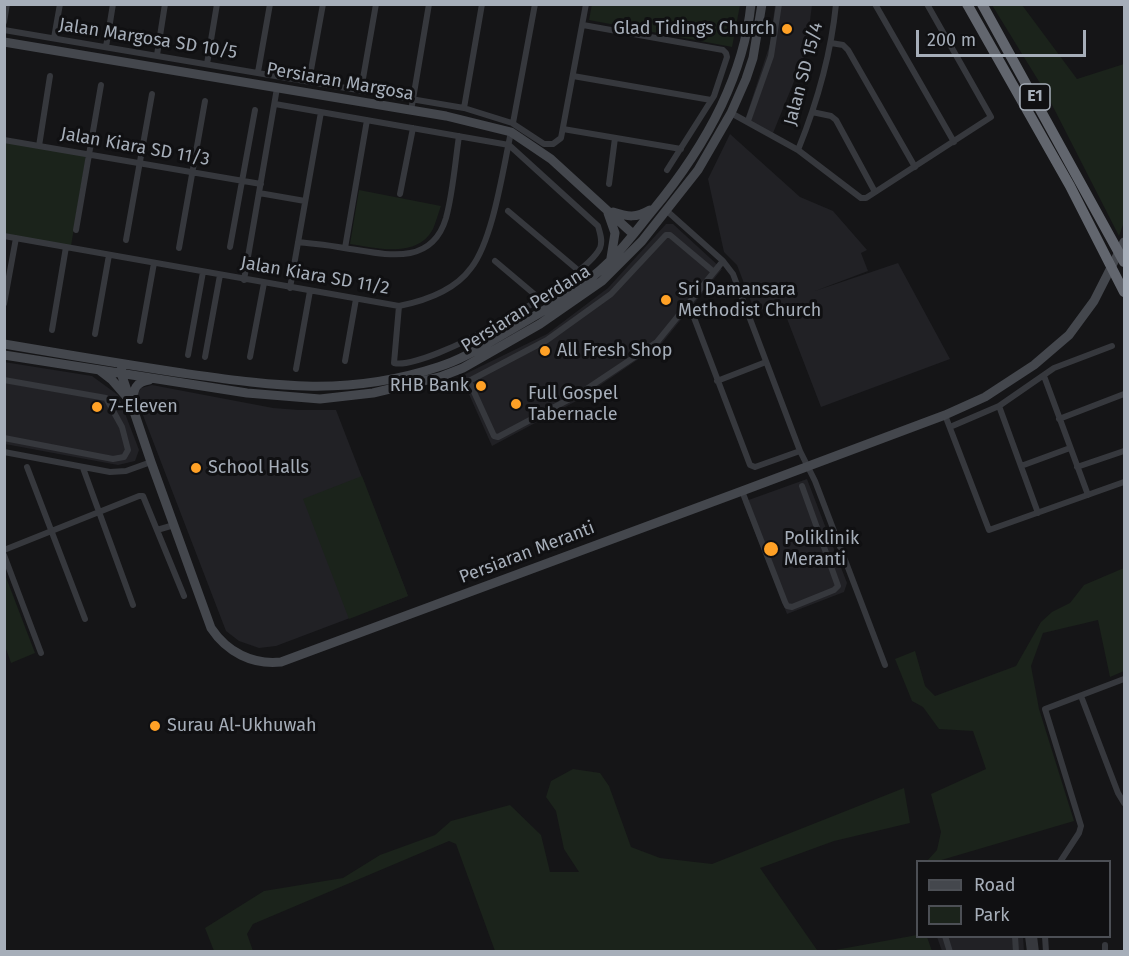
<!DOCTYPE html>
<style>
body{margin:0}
#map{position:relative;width:1129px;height:956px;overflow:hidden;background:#151517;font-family:"Fira Sans",sans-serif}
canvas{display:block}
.frame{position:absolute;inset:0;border:6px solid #a6aeb9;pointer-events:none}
.legend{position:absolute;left:916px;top:860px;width:195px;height:78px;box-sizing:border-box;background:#101012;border:2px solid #4c4f55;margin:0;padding:8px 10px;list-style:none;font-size:18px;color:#a6aeb9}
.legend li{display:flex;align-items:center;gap:12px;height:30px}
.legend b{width:30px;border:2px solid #4c4f55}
.scale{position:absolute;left:916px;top:30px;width:170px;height:27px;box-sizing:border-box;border:3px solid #a6aeb9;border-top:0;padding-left:8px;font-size:18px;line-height:21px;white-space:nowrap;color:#a6aeb9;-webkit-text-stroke:4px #101012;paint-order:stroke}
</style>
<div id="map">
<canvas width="1129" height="956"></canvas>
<div class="frame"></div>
<ul class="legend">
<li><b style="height:8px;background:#44474d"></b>Road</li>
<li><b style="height:16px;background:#1b231b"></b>Park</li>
</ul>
<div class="scale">200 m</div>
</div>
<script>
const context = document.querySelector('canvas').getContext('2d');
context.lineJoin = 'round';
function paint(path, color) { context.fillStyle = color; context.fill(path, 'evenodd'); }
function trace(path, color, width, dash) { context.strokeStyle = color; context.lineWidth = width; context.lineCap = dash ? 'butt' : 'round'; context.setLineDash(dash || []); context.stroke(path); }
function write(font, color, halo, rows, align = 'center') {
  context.font = font + ' "Fira Sans",sans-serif'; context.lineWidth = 6; context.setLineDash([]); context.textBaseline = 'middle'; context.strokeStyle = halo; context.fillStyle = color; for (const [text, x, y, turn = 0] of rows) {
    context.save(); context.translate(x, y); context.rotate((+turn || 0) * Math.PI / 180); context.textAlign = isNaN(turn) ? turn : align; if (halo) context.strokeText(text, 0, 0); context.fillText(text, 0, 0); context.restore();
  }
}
paint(new Path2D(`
 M 775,5 L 812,5 L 806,52 L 771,138 L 744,123 L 770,44 Z
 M 730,134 L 800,197 L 833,211 L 867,250 L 861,253 L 868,271 L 815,291 L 898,263 L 950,359 L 821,407 L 781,303 L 755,312 L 737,265 L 724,252 L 708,179 Z
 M 666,224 L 673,224 L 722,269 L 662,343 L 580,399 L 492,446 L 461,376 L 547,334 L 608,288 Z
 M 4,362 L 92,376 L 118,395 L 139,450 L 135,461 L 118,465 L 5,444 Z
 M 152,385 L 273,408 L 299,410 L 336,410 L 408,596 L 276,646 L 259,648 L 239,641 L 226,631 L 136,397 L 141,388 Z
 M 807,479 L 847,583 L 844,592 L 787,614 L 743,502 Z
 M 937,937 L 1023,937 L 1024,951 L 942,951 Z`), '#212125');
paint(new Path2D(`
 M 592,4 L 740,4 L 740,5 L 732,47 L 589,20 Z
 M 992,5 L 1022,5 L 1077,79 L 1124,64 L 1124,222 L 1119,236 L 1046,93 Z
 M 4,142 L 86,156 L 71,246 L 5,235 Z
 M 359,190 L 441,206 C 438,214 436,222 433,229 C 417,259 376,248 350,244 Z
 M 362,476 L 408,596 L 349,619 L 303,499 Z
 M 1124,568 L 1124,671 L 1110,677 L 1098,620 L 1043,633 L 1031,666 L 1039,709 L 1074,821 L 938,861 L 927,861 L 937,850 L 941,832 L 931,794 L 986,769 L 973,731 L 939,729 L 923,707 L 912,701 L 895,659 L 915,651 L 925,686 L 935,696 L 1016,666 L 1041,622 L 1052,612 L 1070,603 L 1084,585 Z
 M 4,572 L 35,653 L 11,663 L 5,646 Z
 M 573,769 L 600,773 L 609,786 L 631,847 L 660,858 L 712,864 L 904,788 L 910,823 L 834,841 L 760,868 L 817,950 L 813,951 L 495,951 L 456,844 L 449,841 L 253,924 L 247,934 L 253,951 L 214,951 L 205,928 L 264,891 L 343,878 L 380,855 L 435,835 L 451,821 L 510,805 L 541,835 L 550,872 L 579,872 L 564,849 L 556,811 L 546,797 L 551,781 Z
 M 917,935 L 927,937 L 932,951 L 830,951 Z`), '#1b231b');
trace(new Path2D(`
 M 875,4 L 954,142
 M 4,22 L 7,4
 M 583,25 L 723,50 L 726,53 L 727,57 L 714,96 L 667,170
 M 4,30 L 464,108 L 512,123 L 544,144 L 553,144 L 561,138 L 586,4
 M 54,38 L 60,4
 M 831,43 L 843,45 L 848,50 L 915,167
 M 106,47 L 113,4
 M 157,55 L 165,4
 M 207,64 L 217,4
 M 258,72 L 270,4
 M 573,76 L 711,100
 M 309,81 L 323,4
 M 361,90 L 376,4
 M 275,104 L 509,145 L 598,226 C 600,233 603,241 600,248 C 585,280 428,371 394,363 L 399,306
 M 464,108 L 482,4
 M 411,111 L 429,4
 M 812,112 L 831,116 L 836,120 L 875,192
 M 731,113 L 798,150 L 861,198 L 866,198 L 991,117 L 927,4
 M 748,121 L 771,56 L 779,4
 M 513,123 L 535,4
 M 563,129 L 681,149
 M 4,140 L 261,184
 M 39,146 L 50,76
 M 798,150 C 817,103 831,55 836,4
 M 609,184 L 615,138
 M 259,193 L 305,201
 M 400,194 L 413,128
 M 508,211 L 579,271
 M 667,211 L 723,261 L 733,274 L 800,451 L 815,481 L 885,665
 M 76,230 L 101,85
 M 4,236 L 399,306 C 424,301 455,290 471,268 C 493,240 503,169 511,132
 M 126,240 L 152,94
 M 298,242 C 313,244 328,245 344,248 C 381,253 431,269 446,218 C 453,192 455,163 459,136
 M 230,247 L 255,110
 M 179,248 L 205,101
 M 345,248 L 367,120
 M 495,261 L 540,299
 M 714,272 L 670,235 L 666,235 L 611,294 L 547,340 L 469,381 L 494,436 L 498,437 L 579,394 L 657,342 L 714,272 L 723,261
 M 244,280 L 277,88
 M 290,288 L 321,112
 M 4,304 L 16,238
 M 693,315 L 750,465 L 755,467 L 800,451
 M 52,330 L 66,247
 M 95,334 L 109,255
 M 140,341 L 154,263
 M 188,355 L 203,272
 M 205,357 L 220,275
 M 250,357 L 264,283
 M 345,361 L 356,299
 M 296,369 L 310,291
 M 1044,376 L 1088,495
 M 4,380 L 106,398 L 122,427 L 128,450 L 124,457 L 113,459 L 4,438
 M 717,381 L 766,362
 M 999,406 L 1038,513
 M 945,415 L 989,530 L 1124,482
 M 1059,419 L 1124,394
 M 950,427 L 999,406 L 1054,368 L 1112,346
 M 4,452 L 110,472 L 126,471 L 151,462
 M 1021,466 L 1070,448
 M 27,467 L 85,619
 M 1077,467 L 1124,451
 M 83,468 L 133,605
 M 742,491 L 785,602 L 787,606 L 792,607 L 834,590 L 838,586 L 802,486
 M 157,530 L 174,525
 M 4,550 L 139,496 L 143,496 L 184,596
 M 4,555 L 41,653
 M 1081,696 L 1118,793 L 1124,803
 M 1060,862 L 1079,833 L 1081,826 L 1045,709 L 1124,679
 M 945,936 L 950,952
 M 1015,936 L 1016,952
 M 1028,936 L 1030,952
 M 1034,936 L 1036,952
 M 1045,936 L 1046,952
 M 1105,945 L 1105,952`), '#36383d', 6);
trace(new Path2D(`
 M 4,42 L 446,116 L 511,132 L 551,159 L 633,234
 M 613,212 C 628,217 636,218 650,210
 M 608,213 L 615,233 L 611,258
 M 4,344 C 63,354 122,364 182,373 C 274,386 347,397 438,367 C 465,359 489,342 514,328 C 547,309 583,288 610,261 C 626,245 639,227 653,210 C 701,152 743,81 751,4
 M 4,355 L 247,393 L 320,399 L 373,393 L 440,377 L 463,368 L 540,324 L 602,281 L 642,241 L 698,170 L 731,113 L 746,79 L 753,58 L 762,4
 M 122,364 L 121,373 L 151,462 L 211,628 C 227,652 252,665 281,662 L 742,491 L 945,415 L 985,397 L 1034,365 L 1069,335 L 1094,301 L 1124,242
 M 99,370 L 112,380 L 126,396
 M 133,402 C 133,389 136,382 149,380`), '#44474d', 9);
trace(new Path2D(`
 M 967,4 L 1070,186 L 1124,292
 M 982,4 L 1124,262`), '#62666e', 10);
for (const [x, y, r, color] of [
 [787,29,6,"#ffa126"],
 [666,300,6,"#ffa126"],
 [545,351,6,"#ffa126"],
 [481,386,6,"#ffa126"],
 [516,404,6,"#ffa126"],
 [97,407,6,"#ffa126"],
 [196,468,6,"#ffa126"],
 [771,549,8,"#ffa126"],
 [155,726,6,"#ffa126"]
]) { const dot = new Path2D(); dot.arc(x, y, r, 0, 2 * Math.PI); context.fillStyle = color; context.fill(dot); trace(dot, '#101012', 2); }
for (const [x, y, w] of [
 [1035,97,30]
]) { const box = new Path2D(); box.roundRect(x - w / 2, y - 13, w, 26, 4.5); context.fillStyle = '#101012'; context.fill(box); trace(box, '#a6aeb9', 1.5); }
write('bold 16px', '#a6aeb9', null, [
 ["E1",1035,97]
]);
write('18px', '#a6aeb9', '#101012', [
 ["Glad Tidings Church",775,29,"right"],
 ["Sri Damansara",678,290],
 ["Methodist Church",678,311],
 ["All Fresh Shop",557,351],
 ["RHB Bank",469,386,"right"],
 ["Full Gospel",528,394],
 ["Tabernacle",528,415],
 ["7-Eleven",109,407],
 ["School Halls",208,468],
 ["Poliklinik",784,539],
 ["Meranti",784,560],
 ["Surau Al-Ukhuwah",167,726]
], 'left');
write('18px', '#a6aeb9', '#101012', [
 ["Jalan Margosa SD 10/5",148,39,9],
 ["Jalan SD 15/4",804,74,-75],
 ["Persiaran Margosa",340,82,10],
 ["Jalan Kiara SD 11/3",135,147,10],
 ["Jalan Kiara SD 11/2",315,276,10],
 ["Persiaran Perdana",526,309,-32],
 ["Persiaran Meranti",527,553,-21]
]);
</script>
